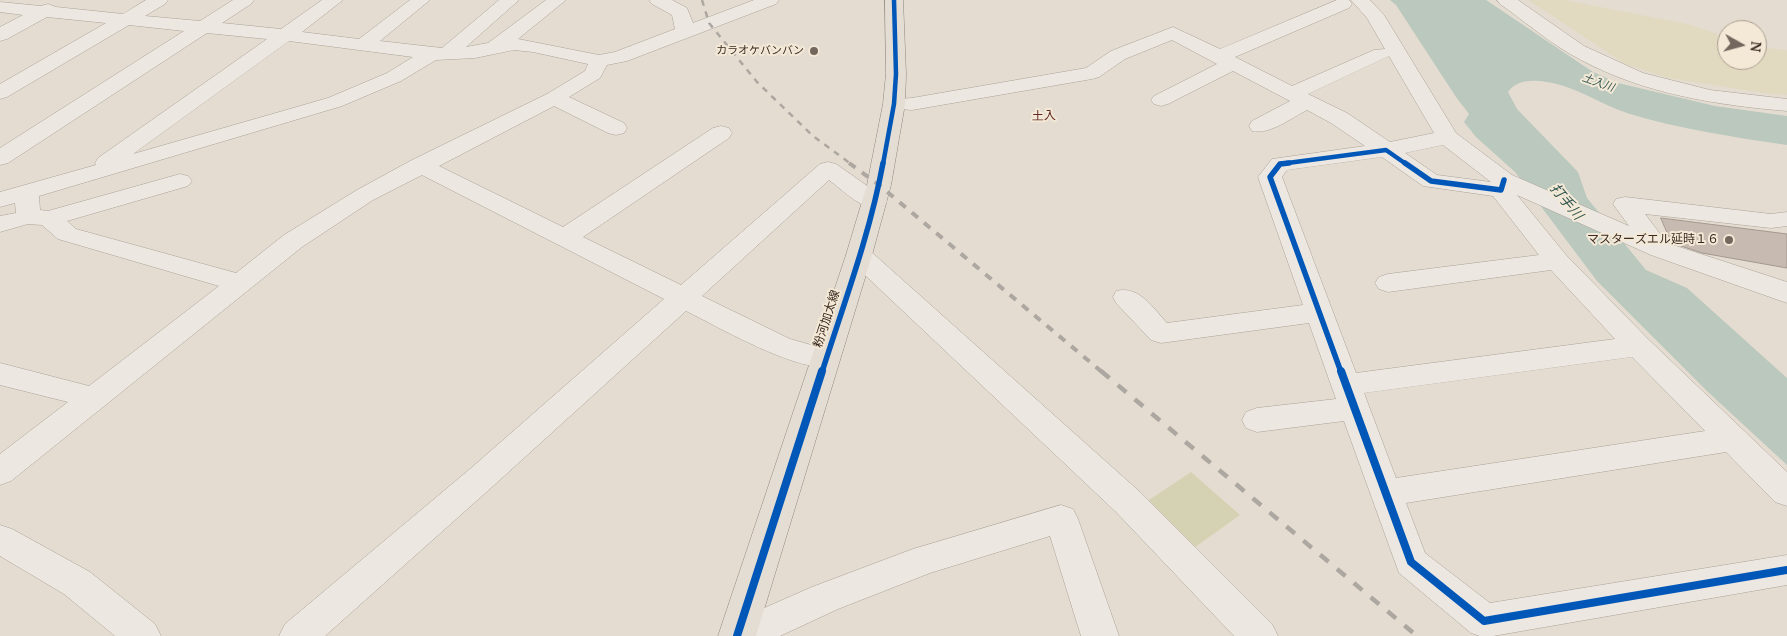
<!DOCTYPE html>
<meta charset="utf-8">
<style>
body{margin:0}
#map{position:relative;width:1787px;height:636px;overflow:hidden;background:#e4dcd0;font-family:"PT Serif",serif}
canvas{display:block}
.north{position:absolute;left:1717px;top:20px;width:50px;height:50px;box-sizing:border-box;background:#f4e9d7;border:1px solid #a99d8e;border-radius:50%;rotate:97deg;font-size:14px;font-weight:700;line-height:20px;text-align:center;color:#382a21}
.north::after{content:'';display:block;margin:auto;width:18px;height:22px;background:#74685e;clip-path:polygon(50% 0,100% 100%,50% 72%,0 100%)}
</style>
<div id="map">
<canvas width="1787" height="636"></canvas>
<div class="north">N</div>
</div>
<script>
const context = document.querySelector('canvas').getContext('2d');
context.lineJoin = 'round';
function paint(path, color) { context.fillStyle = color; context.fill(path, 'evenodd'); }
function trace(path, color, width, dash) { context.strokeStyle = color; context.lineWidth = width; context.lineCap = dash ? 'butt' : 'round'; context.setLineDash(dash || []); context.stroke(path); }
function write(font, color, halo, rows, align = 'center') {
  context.font = font + ' "PT Serif","Noto Sans JP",serif'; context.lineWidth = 4; context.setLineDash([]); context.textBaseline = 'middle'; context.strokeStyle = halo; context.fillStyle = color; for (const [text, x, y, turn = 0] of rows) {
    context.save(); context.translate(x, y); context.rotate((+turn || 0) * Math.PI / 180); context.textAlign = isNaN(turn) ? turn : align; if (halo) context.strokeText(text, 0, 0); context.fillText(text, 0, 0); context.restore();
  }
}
paint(new Path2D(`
 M 1528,0 L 1565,0 L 1687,24 L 1718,34 L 1722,46 L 1727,47 L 1727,60 L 1757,60 L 1757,47 L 1787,50 L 1787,95 L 1770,94 L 1668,78 L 1625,64 Z`), '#e2d9c1');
paint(new Path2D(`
 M 1191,472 L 1240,515 L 1191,550 L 1143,504 Z`), '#d5d2b3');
paint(new Path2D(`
 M 1390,0 L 1486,0 L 1593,72 L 1618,83 L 1715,106 L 1787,116 L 1787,145 C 1733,137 1679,129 1627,113 C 1603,105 1581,90 1557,84 C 1540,80 1518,77 1508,92 L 1517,109 L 1578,172 L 1587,198 L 1646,270 L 1687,288 L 1787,378 L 1787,465 L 1708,392 L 1597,281 L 1515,172 L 1476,137 L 1464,122 L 1469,114 L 1456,97 L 1396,5 Z`), '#bac8be');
const building = new Path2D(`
 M 1661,218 L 1787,234 L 1787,268 L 1702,253 L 1672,243 Z`);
paint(building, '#c7bab1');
trace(building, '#a4988f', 1);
const minor = new Path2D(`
 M 146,0 L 168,0 L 165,4 L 145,16 L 200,21 L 233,0 L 254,0 L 251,4 L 222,23 L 281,29 L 322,0 L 343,0 L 302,32 L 359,39 L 410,0 L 430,0 L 380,41 L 442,48 L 499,0 L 519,0 L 466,47 L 488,43 L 546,0 L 566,0 L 518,39 L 599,55 L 615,52 L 675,29 L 672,15 L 652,4 L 649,0 L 672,0 L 687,8 L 693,23 L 754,0 L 779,0 L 776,4 L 627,61 L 607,65 L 600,78 L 569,97 L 624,123 L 627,128 L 624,133 L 616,135 L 608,133 L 554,106 L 439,166 L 563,227 L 713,128 L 721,126 L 729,128 L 732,133 L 729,138 L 583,237 L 681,285 L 820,164 L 828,162 L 836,164 L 883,197 L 887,202 L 883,207 C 863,212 845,192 829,180 L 702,296 L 790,339 L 836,352 L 840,359 L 836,366 C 802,376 719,327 686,311 L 492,487 L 325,636 L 279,636 L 285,624 L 470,469 L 664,299 L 422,175 L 373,200 L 302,247 L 11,481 L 0,485 L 0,454 L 68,402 L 0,385 L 0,363 L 89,386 L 219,286 L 58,239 L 42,225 L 28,224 L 0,232 L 0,216 L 16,213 L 15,203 L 0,207 L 0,192 L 96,165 L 95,163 L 98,158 L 267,39 L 207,33 L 8,163 L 0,165 L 0,148 L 184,31 L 129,25 L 7,97 L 0,99 L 0,84 L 106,23 L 47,17 L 7,39 L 0,41 L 0,27 L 23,15 L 0,12 L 0,2 L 41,6 L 48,4 L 56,7 L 123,14 ZM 289,41 L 413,57 L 387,73 L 328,98 L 133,154 ZM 514,50 L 533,52 L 588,64 L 585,71 L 547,94 L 412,160 L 357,190 L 284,235 L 236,273 L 76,229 L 67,221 L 188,186 L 192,181 L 188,176 L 180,174 L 48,211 L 40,210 L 39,196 L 342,106 L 401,81 L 436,60 L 475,58 Z
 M 1337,0 L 1349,0 L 1352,4 L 1349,8 L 1235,57 L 1292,86 L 1374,50 L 1385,49 L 1367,18 L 1351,0 L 1370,0 L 1384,15 L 1456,133 L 1512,175 L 1629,226 L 1613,204 L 1616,199 L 1625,197 L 1771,214 L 1787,212 L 1787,226 L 1771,228 L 1645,214 L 1667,243 L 1787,282 L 1787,303 L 1651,255 L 1517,195 L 1566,255 L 1648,339 L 1787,472 L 1787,506 L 1775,502 L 1726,452 L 1406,503 L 1425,553 L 1490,603 L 1787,555 L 1787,585 L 1493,636 L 1480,636 L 1471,633 L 1399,573 L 1344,421 L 1257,432 L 1246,428 L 1242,420 L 1246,412 L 1257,408 L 1336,399 L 1309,323 L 1161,343 L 1151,340 L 1116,303 L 1113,297 L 1116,291 C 1139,285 1153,308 1167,323 L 1303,305 L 1258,177 L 1272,159 L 1365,146 L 1331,123 L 1307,110 C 1291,118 1270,135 1252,131 L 1249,126 L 1252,121 L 1290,101 L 1233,71 L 1168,104 L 1161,106 L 1154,104 L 1151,100 L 1154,96 L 1217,64 L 1172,40 L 1125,59 L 1099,77 L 1092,79 L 912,110 L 887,108 L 883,104 L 887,100 L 912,98 L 1086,68 L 1111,51 L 1173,27 L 1220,49 ZM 1389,56 L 1434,133 L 1390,142 L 1347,113 L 1308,94 ZM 1443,145 L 1491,182 L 1437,175 L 1405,153 ZM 1382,157 L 1423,186 L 1493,196 L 1539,255 L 1388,274 L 1379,277 L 1375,283 L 1379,289 L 1388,292 L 1551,270 L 1615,339 L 1356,373 L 1282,177 L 1287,170 ZM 1632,357 L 1705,431 L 1396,478 L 1364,393 Z
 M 1497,0 L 1518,0 L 1584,46 L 1643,73 L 1710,90 L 1787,99 L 1787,111 C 1716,105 1645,94 1581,60 C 1552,45 1527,23 1500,4 Z
 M 859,247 L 868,249 L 1140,492 L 1272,624 L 1278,636 L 1234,636 L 1116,512 L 850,261 L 846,255 L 850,249 Z
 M 1061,505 L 1073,509 L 1078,519 L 1119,636 L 1081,636 L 1050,536 L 930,573 L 838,609 L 780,636 L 722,636 L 728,624 L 812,587 L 913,549 Z
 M 0,525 L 12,529 L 90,572 L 155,624 L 161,636 L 115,636 L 64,594 L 0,556 Z`);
const major = new Path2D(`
 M 885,0 L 903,0 L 906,74 L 905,104 L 891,185 L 872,255 L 756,636 L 718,636 L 846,255 L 867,185 L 883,104 L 886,74 Z`);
trace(minor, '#aaa298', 1);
trace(major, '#8f877f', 1);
paint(minor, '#ece8e1');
paint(major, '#e4ddd3');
trace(new Path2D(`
 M 702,0 L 709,23 L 757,82 L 813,136 L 851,164`), '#ada7a1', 2.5, [6, 6]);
trace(new Path2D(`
 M 849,163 L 879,185 L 1102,372`), '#ada7a1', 4, [8, 8]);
trace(new Path2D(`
 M 1101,371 L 1417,636`), '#ada7a1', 4.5, [11, 11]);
trace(new Path2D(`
 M 883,164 L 894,104 L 896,74 L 894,0
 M 1280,164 L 1386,150 L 1406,164`), '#0057b8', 4.5);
trace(new Path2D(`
 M 1289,163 L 1280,164 L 1270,177 L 1341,372
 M 1405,163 L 1431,181 L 1501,190 L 1504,180
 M 822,372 C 844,303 870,234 883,163`), '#0057b8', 5.5);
trace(new Path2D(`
 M 1341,371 L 1411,562 L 1484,621 L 1787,570
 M 737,636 L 822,371`), '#0057b8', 8);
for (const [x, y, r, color] of [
 [814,51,5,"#74685e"],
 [1729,240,5,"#74685e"]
]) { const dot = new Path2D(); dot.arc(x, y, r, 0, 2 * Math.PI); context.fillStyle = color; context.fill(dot); trace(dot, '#f4e9d7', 2); }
write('11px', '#382a21', '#f4e9d7', [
 ["カラオケバンバン",804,51]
], 'right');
write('italic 11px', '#315751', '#f4e9d7', [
 ["土入川",1598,83,19]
]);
write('12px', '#622a23', '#f4e9d7', [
 ["土入",1044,117]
]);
write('12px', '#382a21', '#f4e9d7', [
 ["マスターズエル延時１６",1719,240]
], 'right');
write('12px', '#382a21', '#f4e9d7', [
 ["粉河加太線",827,319,-72]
]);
write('italic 14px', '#315751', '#f4e9d7', [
 ["打手川",1566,202,50]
]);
</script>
